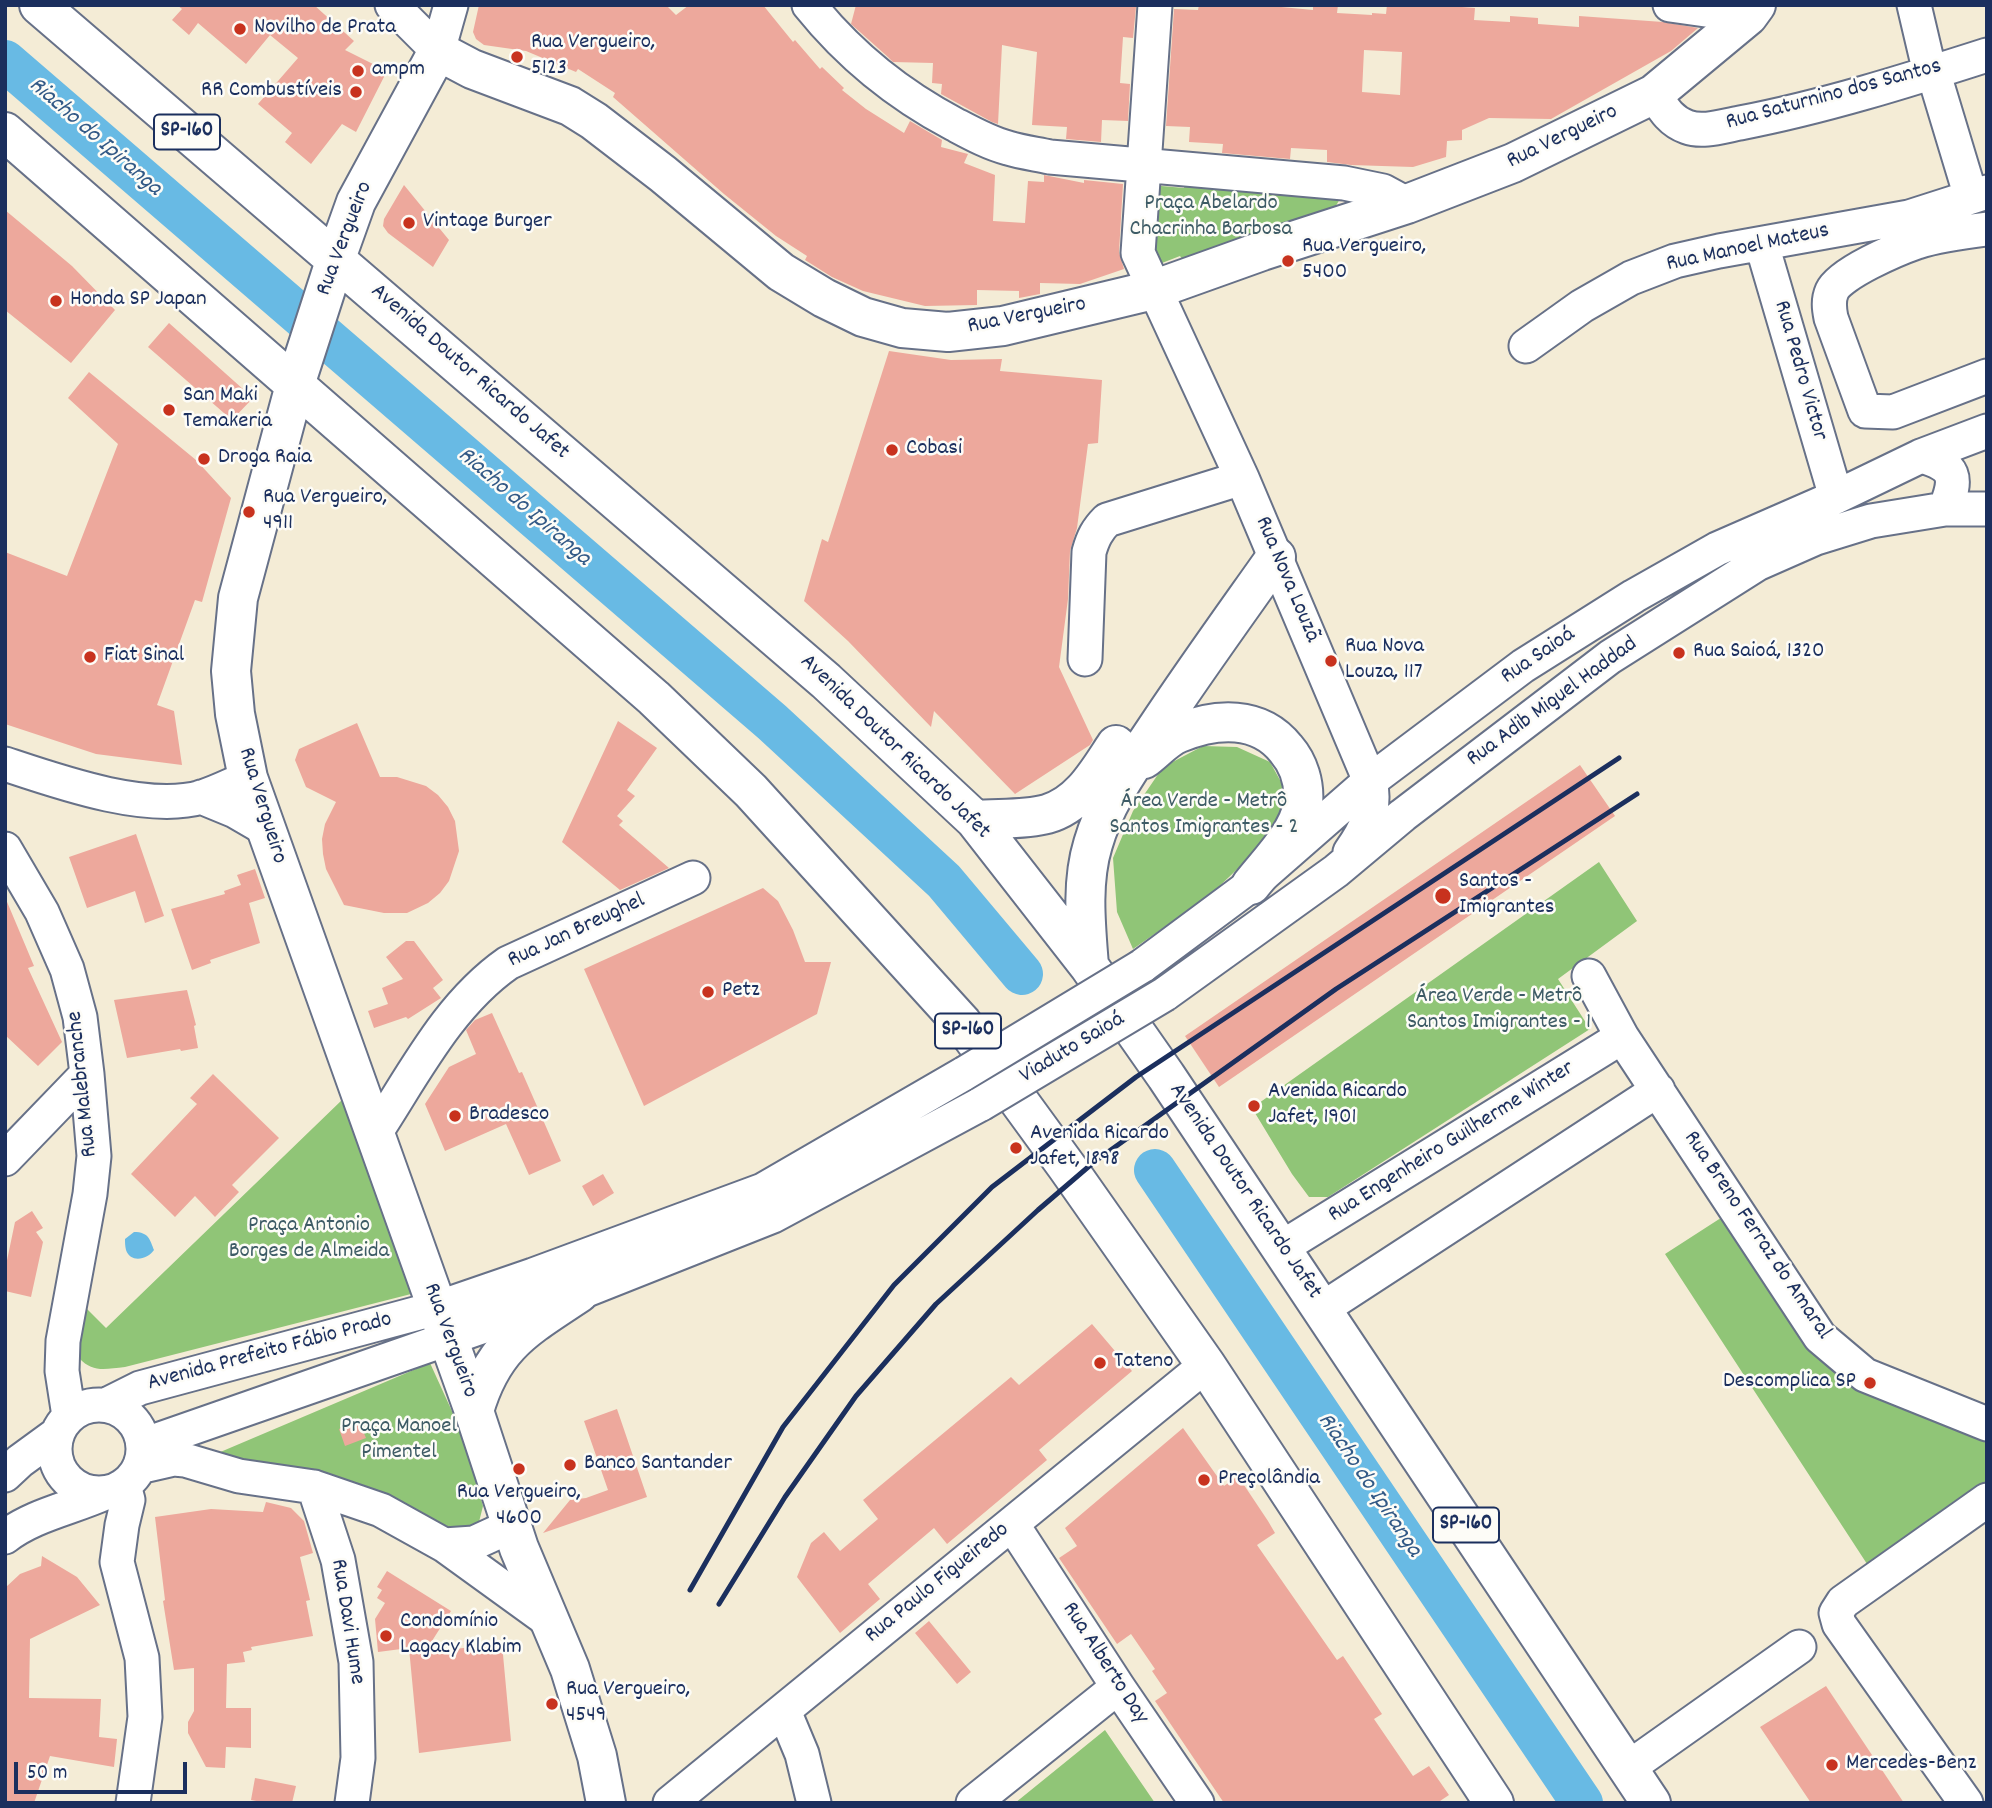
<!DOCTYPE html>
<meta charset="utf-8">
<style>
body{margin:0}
#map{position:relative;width:1992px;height:1808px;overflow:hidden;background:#f4ecd6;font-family:Dekko,sans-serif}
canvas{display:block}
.frame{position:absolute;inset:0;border:7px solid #1b2f5e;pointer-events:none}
.scale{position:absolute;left:14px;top:1762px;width:173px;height:32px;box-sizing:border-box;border:4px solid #1b2f5e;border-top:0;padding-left:9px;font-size:21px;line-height:24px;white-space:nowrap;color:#1b2f5e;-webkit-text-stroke:5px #fdfcf7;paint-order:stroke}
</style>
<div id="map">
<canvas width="1992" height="1808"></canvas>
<div class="frame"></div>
<div class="scale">50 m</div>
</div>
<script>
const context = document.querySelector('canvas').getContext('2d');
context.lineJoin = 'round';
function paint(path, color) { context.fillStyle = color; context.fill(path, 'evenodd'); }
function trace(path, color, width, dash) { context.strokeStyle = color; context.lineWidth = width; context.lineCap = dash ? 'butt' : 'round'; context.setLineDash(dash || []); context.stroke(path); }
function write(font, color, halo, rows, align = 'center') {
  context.font = font + ' Dekko,sans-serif'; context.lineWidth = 5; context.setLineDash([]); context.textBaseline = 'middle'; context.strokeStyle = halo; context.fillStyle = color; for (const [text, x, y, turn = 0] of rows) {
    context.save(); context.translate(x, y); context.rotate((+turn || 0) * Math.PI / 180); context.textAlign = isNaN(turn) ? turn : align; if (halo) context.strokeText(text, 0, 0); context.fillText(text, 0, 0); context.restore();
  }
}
paint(new Path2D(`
 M 1186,176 L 1344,192 L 1327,221 L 1189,269 L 1180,256 L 1144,270 L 1150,185 L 1184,188 Z
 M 1203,746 L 1237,747 L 1270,762 L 1286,791 L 1284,819 L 1249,858 L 1209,896 L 1133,949 L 1117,912 L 1113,858 L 1133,811 L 1163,767 Z
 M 1599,862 L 1637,921 L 1558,979 L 1590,1029 L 1328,1197 L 1309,1197 L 1292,1174 L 1252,1108 Z
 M 343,1099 L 411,1294 L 125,1367 C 105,1369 93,1373 79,1358 L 78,1343 L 85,1307 L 106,1328 Z
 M 1727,1214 L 1812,1346 L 1987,1438 L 1987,1481 L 1869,1567 L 1665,1254 Z
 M 430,1363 L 461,1431 L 483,1506 L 479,1522 L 466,1530 L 452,1528 L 348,1485 L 218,1453 Z
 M 1105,1730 L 1155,1803 L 1015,1803 Z`), '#90c577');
paint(new Path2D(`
 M 134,1232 C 149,1232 150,1240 154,1250 C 148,1259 131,1264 126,1250 C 125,1246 125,1242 125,1239 Z`), '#68bae4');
trace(new Path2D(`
 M 5,61 L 772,722 L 944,881 L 1022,974
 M 1155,1170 L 1582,1803`), '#68bae4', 42);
paint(new Path2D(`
 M 177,5 L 314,5 L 354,41 L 345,50 L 387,71 L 356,132 L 342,124 L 311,164 L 285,142 L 292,133 L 258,104 L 298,58 L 270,35 L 246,64 L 198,23 L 189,35 L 172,20 L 182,9 Z
 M 479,5 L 666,5 L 676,15 L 689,5 L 763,5 L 793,42 L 795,40 L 820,69 L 822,67 L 844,88 L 842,90 L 866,109 L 904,133 L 910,121 L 942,140 L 941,147 L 968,154 L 964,163 L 995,175 L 993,221 L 1025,223 L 1028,181 L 1044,182 L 1044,175 L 1084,183 L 1084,180 L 1123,184 L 1119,252 L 1124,269 L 1080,284 L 1040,283 L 1040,294 L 1019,298 L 1019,291 L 977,290 L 977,305 L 925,306 L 863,291 L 832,277 L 805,260 L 807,256 L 776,236 L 724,194 L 613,97 L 615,93 L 578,69 L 576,72 L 526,51 L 484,45 L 476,39 L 473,32 Z
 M 856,5 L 1130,5 L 1136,7 L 1133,38 L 1123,37 L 1120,83 L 1130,84 L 1128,121 L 1102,120 L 1101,142 L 1066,139 L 1067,127 L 1032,125 L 1037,52 L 1002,45 L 998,124 L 992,122 L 941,94 L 942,84 L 932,83 L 933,63 L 893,62 L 888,57 L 851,24 Z
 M 1199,5 L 1260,5 L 1313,10 L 1313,5 L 1338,5 L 1337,13 L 1372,15 L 1372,13 L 1386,14 L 1387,5 L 1436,5 L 1475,8 L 1474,20 L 1510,22 L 1510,16 L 1538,18 L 1538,24 L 1579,27 L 1579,16 L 1663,22 L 1698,28 L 1671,51 L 1551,119 L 1489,118 L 1462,130 L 1462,140 L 1447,141 L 1446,157 L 1413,167 L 1351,165 L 1327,162 L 1327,150 L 1291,148 L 1290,159 L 1222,153 L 1223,144 L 1189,142 L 1190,127 L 1166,126 L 1174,9 L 1198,10 ZM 1364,50 L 1402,52 L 1400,95 L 1362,92 Z
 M 404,185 L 449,240 L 433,267 L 388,233 L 383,226 L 384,219 Z
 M 5,210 L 72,266 L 115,310 L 71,363 L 5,310 Z
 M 169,323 L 253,398 L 232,420 L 148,347 Z
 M 889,351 L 951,360 L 1002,359 L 1000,371 L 1102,380 L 1098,443 L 1088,444 L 1077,528 L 1070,551 L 1068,599 L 1059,667 L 1093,740 L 1090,745 L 1015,794 L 934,711 L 931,727 L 848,641 L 804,601 L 822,539 L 828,542 Z
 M 89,372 L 196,460 L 231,498 L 202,602 L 195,600 L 157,705 L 174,711 L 182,765 L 96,754 L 5,724 L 5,552 L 67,576 L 118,444 L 68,398 Z
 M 618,721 L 657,748 L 627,790 L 635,796 L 617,816 L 623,821 L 619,825 L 669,868 L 620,890 L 562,842 Z
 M 357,723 L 380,777 L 397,777 L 426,786 L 438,795 L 448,807 L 455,821 L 459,851 L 449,881 L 440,893 L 428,903 L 407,913 L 384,913 L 344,905 L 326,869 L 323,854 L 322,839 L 325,824 L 336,802 L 306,787 L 295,760 L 299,749 Z
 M 1580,765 L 1615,816 L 1219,1087 L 1185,1036 Z
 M 136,834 L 164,916 L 145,923 L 135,891 L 87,908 L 69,857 Z
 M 255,869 L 265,898 L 249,903 L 260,943 L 210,960 L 211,963 L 192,970 L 171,909 L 225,894 L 224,891 L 241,885 L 237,875 Z
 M 763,888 L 778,901 L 793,930 L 805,962 L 831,962 L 817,1014 L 644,1106 L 584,969 Z
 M 5,897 L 34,966 L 28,968 L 62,1042 L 38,1066 L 5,1035 Z
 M 406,941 L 414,941 L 443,980 L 433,988 L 441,998 L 408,1019 L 406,1017 L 374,1028 L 368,1011 L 388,1004 L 382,988 L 403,979 L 386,957 Z
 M 187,990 L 196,1025 L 194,1026 L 198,1048 L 181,1051 L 180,1049 L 127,1058 L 114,1000 Z
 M 492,1013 L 519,1073 L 522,1072 L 561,1161 L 529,1175 L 506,1124 L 445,1151 L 425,1104 L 449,1067 L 476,1054 L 466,1030 L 475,1020 Z
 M 213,1074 L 279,1138 L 232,1185 L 239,1192 L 215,1217 L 195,1196 L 175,1217 L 131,1174 L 197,1104 L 190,1098 Z
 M 603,1174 L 614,1193 L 593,1206 L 582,1186 Z
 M 32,1211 L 43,1228 L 36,1232 L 43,1242 L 31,1297 L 5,1291 L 5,1270 L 15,1222 Z
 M 1092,1324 L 1132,1371 L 1039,1450 L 1047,1460 L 947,1544 L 934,1528 L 868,1584 L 880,1599 L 840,1633 L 797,1577 L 811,1543 L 824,1532 L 840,1551 L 878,1519 L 863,1500 L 1011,1377 L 1019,1385 Z
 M 617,1409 L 647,1497 L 543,1533 L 570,1500 L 586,1498 L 608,1490 L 584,1421 Z
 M 359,1421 L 366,1438 L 345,1446 L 339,1429 Z
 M 1183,1428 L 1224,1486 L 1238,1476 L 1268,1521 L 1275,1533 L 1257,1545 L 1337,1660 L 1343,1656 L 1382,1714 L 1374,1719 L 1413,1776 L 1429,1766 L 1449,1795 L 1437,1803 L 1224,1803 L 1155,1701 L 1167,1693 L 1152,1671 L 1155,1669 L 1131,1634 L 1117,1644 L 1059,1558 L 1077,1546 L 1065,1528 Z
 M 266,1502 L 291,1508 L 304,1521 L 313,1553 L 300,1557 L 310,1600 L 306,1601 L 313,1636 L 251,1647 L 252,1650 L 243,1652 L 245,1662 L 227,1664 L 226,1708 L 251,1708 L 251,1748 L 226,1747 L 225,1768 L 206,1767 L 188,1733 L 188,1722 L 194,1711 L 194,1668 L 174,1670 L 163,1601 L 165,1600 L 155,1517 L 211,1509 L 263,1512 Z
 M 42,1556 L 77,1577 L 100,1605 L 30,1639 L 29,1698 L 101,1699 L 99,1737 L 117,1739 L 114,1767 L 50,1756 L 34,1803 L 5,1803 L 5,1588 L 20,1574 L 41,1566 Z
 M 387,1571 L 451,1611 L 425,1652 L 502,1644 L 511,1741 L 419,1753 L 409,1648 L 378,1652 L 375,1619 L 385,1603 L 377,1598 L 382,1590 L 377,1587 Z
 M 929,1621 L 971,1672 L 957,1684 L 915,1633 Z
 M 1826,1686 L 1904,1803 L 1811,1803 L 1760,1727 Z
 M 255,1778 L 296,1786 L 292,1803 L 267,1803 L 251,1800 Z`), '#eda89c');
const minor = new Path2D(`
 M 392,5 L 438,51 L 451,5
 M 809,5 C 850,56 897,94 954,124 C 971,133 989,143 1008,148 C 1021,152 1036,154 1050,157 L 1344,183 L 1383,191 L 1407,204
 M 1155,5 L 1138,253 L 1242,478 L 1370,781 C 1377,808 1365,831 1350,852
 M 1670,5 L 1748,16
 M 1914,5 L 1930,73 L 1936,81 L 1971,197
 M 1654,94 C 1663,108 1670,121 1687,127 C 1703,133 1723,126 1740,123 C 1823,107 1906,81 1987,55
 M 1987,229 C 1963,232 1939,235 1917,242 C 1897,249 1840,273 1832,291 C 1828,300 1829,308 1831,318 L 1865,411 L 1893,412 L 1987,376
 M 1762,245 L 1836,497
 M 1526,346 L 1582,306 L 1631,278 L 1675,261 L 1719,251 L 1909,217 L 1987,192
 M 1921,456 C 1956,466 1958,477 1945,509
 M 1085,659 L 1089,552 C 1093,538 1097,530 1107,520 L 1242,478
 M 5,764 C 59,782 147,813 202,797 C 218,792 233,784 248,778
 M 201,797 L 235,811 L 266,829
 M 5,849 L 42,912 L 67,969 L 80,1017 L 87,1074 L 94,1156 L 90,1194 L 63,1341 L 62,1371 L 69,1416
 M 1142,966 L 1251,885 L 1370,781 L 1523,666 L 1634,596 L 1717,549 L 1836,497 L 1921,456 L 1987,431
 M 1589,976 L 1622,1037 L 1820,1337 L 1865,1375 L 1987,1424
 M 1165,994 L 1336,871 L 1403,815 L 1610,657 L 1757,564 L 1816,538 L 1871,521 L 1945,509 L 1987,509
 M 374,1135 C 414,1074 448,1005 508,963 L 693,878
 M 5,1159 L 87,1074
 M 1281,1248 L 1622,1037
 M 1322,1309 L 1658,1090
 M 106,1405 L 140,1388 L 437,1308 L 533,1275 L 763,1190 L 965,1073
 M55 1449a44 44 0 1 1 88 0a44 44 0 1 1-88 0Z
 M 143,1445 L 579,1293 L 773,1216 L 981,1104
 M 139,1467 L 174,1459 L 185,1460 L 239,1476 L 314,1487 L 381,1510 L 444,1545 L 549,1621
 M 5,1475 L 20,1461 L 57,1434
 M 124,1485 L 128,1500 L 122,1525 L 117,1562 L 142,1658 L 145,1717 L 133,1803
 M 314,1487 L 338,1560 L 356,1662 L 358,1758 L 352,1803
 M 1012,1524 L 1118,1687 L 1197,1803
 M 5,1537 C 33,1515 72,1508 105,1493
 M 444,1545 L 474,1543 L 511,1526
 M 784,1711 L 802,1754 L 814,1803
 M 1628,1768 L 1799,1647
 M 670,1803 L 1206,1365
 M 973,1803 L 1118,1687
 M 1966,1803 L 1839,1624 L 1836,1613 L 1843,1602 L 1987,1500`);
const major = new Path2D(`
 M 39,5 L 826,681 L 975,820 L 1089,966 L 1166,1076 L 1651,1803
 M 5,132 L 654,698 L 751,791 L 962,1023 L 1067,1167 L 1206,1365 L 1494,1803
 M 1144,759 C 1155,751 1166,738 1179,733 C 1216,718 1259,715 1286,749 C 1299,764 1305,784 1303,804 C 1298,834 1269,862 1251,885
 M 975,820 C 998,818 1025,820 1047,814 C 1081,804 1098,772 1116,745
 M 1089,966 C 1086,927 1081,883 1093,844 C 1105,802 1130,768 1154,732 C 1193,673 1235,615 1276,557
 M 474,1411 C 493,1345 525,1329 579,1293
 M 606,1803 L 597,1756 L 570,1669 L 519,1548 L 474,1411 L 248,778 L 235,714 L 231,671 L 238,598 L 295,385 L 336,258 L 356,202 L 438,51 L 472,69 L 570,106 L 594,121 L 663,174 L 781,272 L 824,298 L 863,317 L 902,328 L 948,332 L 1003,326 L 1153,290 L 1262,251 L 1407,204 L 1513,163 L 1654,94 L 1748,16 L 1756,5`);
trace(minor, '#677188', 37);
trace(major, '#677188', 42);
trace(minor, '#fff', 33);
trace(major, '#fff', 38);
trace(new Path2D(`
 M 690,1590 L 783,1427 L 894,1285 L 992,1187 L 1136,1077 L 1619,758
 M 719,1604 L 785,1497 L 856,1396 L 936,1304 L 1038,1210 L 1094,1162 L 1336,989 L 1637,794`), '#1b2f5e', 5);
const minorBridge = new Path2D(`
 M 965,1073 L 1142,966
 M 981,1104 L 1165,994`);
trace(minorBridge, '#677188', 37, []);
trace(minorBridge, '#fff', 33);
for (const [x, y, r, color] of [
 [240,29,7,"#c8321e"],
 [517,57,7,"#c8321e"],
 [358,71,7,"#c8321e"],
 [356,92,7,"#c8321e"],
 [409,223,7,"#c8321e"],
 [1288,261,7,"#c8321e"],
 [56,301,7,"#c8321e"],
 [169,410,7,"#c8321e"],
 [892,450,7,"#c8321e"],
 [204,459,7,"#c8321e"],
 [249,512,7,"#c8321e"],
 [1679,653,7,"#c8321e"],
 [90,657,7,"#c8321e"],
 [1331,661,7,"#c8321e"],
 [1443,896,9,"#c8321e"],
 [708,992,7,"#c8321e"],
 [1254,1106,7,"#c8321e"],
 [455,1116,7,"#c8321e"],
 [1016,1148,7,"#c8321e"],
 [1100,1363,7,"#c8321e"],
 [1870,1383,7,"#c8321e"],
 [570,1465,7,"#c8321e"],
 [519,1469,7,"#c8321e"],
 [1204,1480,7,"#c8321e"],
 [386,1636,7,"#c8321e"],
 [552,1704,7,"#c8321e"],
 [1832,1765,7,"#c8321e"]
]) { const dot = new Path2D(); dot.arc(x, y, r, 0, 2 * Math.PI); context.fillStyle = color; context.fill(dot); trace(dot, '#fdfcf7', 2.5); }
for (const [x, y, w] of [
 [187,132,66],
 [968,1031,66],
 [1466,1525,66]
]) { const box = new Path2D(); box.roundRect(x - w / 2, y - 17.5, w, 35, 5); context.fillStyle = '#fdfcf7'; context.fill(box); trace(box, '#1b2f5e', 2); }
write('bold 21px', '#1b2f5e', null, [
 ["SP-160",187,132],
 ["SP-160",968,1031],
 ["SP-160",1466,1525]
]);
write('23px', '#1b2f5e', '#fdfcf7', [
 ["Novilho de Prata",254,29],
 ["Rua Vergueiro,",531,44],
 ["5123",531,70],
 ["ampm",372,71],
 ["RR Combustíveis",342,92,"right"],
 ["Vintage Burger",423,223],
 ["Rua Vergueiro,",1302,248],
 ["5400",1302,274],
 ["Honda SP Japan",70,301],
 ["San Maki",183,397],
 ["Temakeria",183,423],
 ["Cobasi",906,450],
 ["Droga Raia",218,459],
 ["Rua Vergueiro,",263,499],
 ["4911",263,525],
 ["Rua Nova",1345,648],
 ["Louza, 117",1345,674],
 ["Rua Saioá, 1320",1693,653],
 ["Fiat Sinal",104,657],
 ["Santos -",1459,883],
 ["Imigrantes",1459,909],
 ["Petz",722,992],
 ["Avenida Ricardo",1268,1093],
 ["Jafet, 1901",1268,1119],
 ["Bradesco",469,1116],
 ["Avenida Ricardo",1030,1135],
 ["Jafet, 1898",1030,1161],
 ["Tateno",1114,1363],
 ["Descomplica SP",1856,1383,"right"],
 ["Banco Santander",584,1465],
 ["Preçolândia",1218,1480],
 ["Rua Vergueiro,",519,1494,"center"],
 ["4600",519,1520,"center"],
 ["Condomínio",400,1623],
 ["Lagacy Klabim",400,1649],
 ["Rua Vergueiro,",566,1691],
 ["4549",566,1717],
 ["Mercedes-Benz",1846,1765]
], 'left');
write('23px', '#1b2f5e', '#fdfcf7', [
 ["Rua Saturnino dos Santos",1834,96,-15],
 ["Rua Vergueiro",1563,138,-26],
 ["Rua Vergueiro",346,239,-69],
 ["Rua Manoel Mateus",1748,249,-12],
 ["Rua Vergueiro",1027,317,-11],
 ["Rua Pedro Victor",1799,371,74],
 ["Avenida Doutor Ricardo Jafet",469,373,41],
 ["Rua Nova Louzã",1286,580,67],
 ["Rua Saioá",1539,657,-34],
 ["Rua Adib Miguel Haddad",1553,703,-36],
 ["Avenida Doutor Ricardo Jafet",894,748,44],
 ["Rua Vergueiro",261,806,73],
 ["Rua Jan Breughel",577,932,-25],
 ["Viaduto Saioá",1073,1049,-31],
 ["Rua Malebranche",84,1084,-96],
 ["Rua Engenheiro Guilherme Winter",1452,1143,-32],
 ["Avenida Doutor Ricardo Jafet",1244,1192,56],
 ["Rua Breno Ferraz do Amaral",1756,1236,56],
 ["Rua Vergueiro",449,1341,70],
 ["Avenida Prefeito Fábio Prado",270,1353,-15],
 ["Rua Paulo Figueiredo",938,1584,-39],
 ["Rua Davi Hume",346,1622,81],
 ["Rua Alberto Day",1104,1664,57]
]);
write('23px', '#3e5c66', '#fdfcf7', [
 ["Praça Abelardo",1211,205],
 ["Chacrinha Barbosa",1211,231],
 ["Área Verde - Metrô",1204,803],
 ["Santos Imigrantes - 2",1204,829],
 ["Área Verde - Metrô",1499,998],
 ["Santos Imigrantes - 1",1499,1024],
 ["Praça Antonio",309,1227],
 ["Borges de Almeida",309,1253],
 ["Praça Manoel",399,1428],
 ["Pimentel",399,1454]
]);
write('italic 24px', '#325986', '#fdfcf7', [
 ["Riacho do Ipiranga",94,138,41],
 ["Riacho do Ipiranga",523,508,41],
 ["Riacho do Ipiranga",1368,1486,56]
]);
</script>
